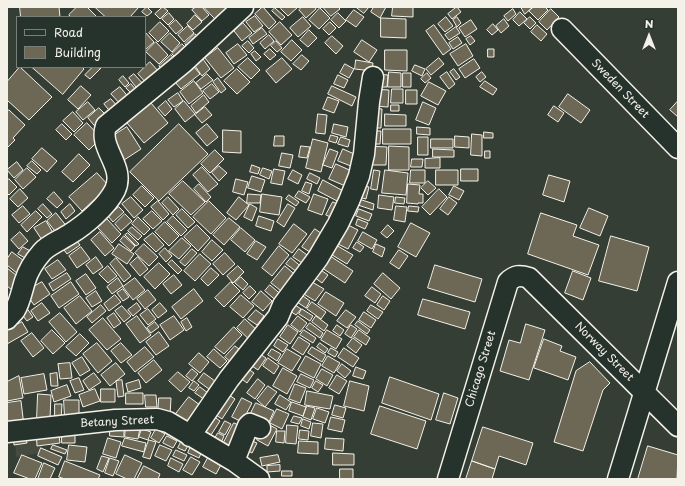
<!DOCTYPE html>
<style>
body{margin:0}
#map{position:relative;width:685px;height:486px;overflow:hidden;background:#343e35;font-family:"Playpen Sans",sans-serif}
canvas{display:block}
.frame{position:absolute;inset:0;border:8px solid #f4f1e8;pointer-events:none}
.legend{position:absolute;left:16px;top:16px;width:130px;height:52px;box-sizing:border-box;background:#26332d;border:1px solid #787f78;margin:0;padding:5px 7px;list-style:none;font-size:12px;color:#f4f1e8}
.legend li{display:flex;align-items:center;gap:8px;height:20px}
.legend b{width:20px;border:1px solid #787f78}
.north{position:absolute;left:629px;top:16px;width:40px;height:40px;-webkit-text-stroke:3px #26332d;paint-order:stroke;rotate:0deg;font-size:11px;font-weight:700;line-height:16px;text-align:center;color:#f4f1e8}
.north::after{content:'';display:block;margin:auto;width:14px;height:18px;background:#f4f1e8;clip-path:polygon(50% 0,100% 100%,50% 72%,0 100%)}
</style>
<div id="map">
<canvas width="685" height="486"></canvas>
<div class="frame"></div>
<ul class="legend">
<li><b style="height:5px;background:#26332d"></b>Road</li>
<li><b style="height:11px;background:#6c6855"></b>Building</li>
</ul>
<div class="north">N</div>
</div>
<script>
const context = document.querySelector('canvas').getContext('2d');
context.lineJoin = 'round';
function paint(path, color) { context.fillStyle = color; context.fill(path, 'evenodd'); }
function trace(path, color, width, dash) { context.strokeStyle = color; context.lineWidth = width; context.lineCap = dash ? 'butt' : 'round'; context.setLineDash(dash || []); context.stroke(path); }
function write(font, color, halo, rows, align = 'center') {
  context.font = font + ' "Playpen Sans",sans-serif'; context.lineWidth = 3; context.setLineDash([]); context.textBaseline = 'middle'; context.strokeStyle = halo; context.fillStyle = color; for (const [text, x, y, turn = 0] of rows) {
    context.save(); context.translate(x, y); context.rotate((+turn || 0) * Math.PI / 180); context.textAlign = isNaN(turn) ? turn : align; if (halo) context.strokeText(text, 0, 0); context.fillText(text, 0, 0); context.restore();
  }
}
paint(new Path2D(`
 M 37,433 L 43,453 L 16,457 L 15,436 Z`), '#454b3f');
const building = new Path2D(`
 M 20,7 L 59,7 L 60,17 L 21,17 Z
 M 77,7 L 87,7 L 97,17 L 71,17 L 69,15 Z
 M 95,7 L 139,7 L 130,17 L 106,17 Z
 M 147,7 L 152,12 L 147,16 L 142,12 Z
 M 163,7 L 168,11 L 160,19 L 155,14 Z
 M 196,7 L 202,7 L 209,15 L 202,21 L 192,10 Z
 M 204,7 L 234,7 L 221,25 Z
 M 263,7 L 276,22 L 269,29 L 255,14 Z
 M 282,7 L 298,7 L 288,16 L 281,9 Z
 M 302,7 L 315,7 L 316,9 L 306,18 L 299,10 Z
 M 323,7 L 338,7 L 340,9 L 331,16 Z
 M 356,7 L 369,7 L 364,13 Z
 M 374,7 L 386,7 L 380,18 L 371,12 Z
 M 393,7 L 413,7 L 413,17 L 392,16 Z
 M 457,7 L 461,12 L 452,19 L 448,14 Z
 M 521,7 L 533,7 L 525,14 Z
 M 534,7 L 545,7 L 548,10 L 538,20 L 529,11 Z
 M 275,8 L 285,17 L 282,20 L 272,11 Z
 M 320,8 L 330,18 L 319,29 L 309,20 Z
 M 513,9 L 516,14 L 508,21 L 504,16 Z
 M 551,9 L 559,17 L 547,30 L 539,22 Z
 M 354,10 L 364,17 L 356,27 L 346,20 Z
 M 520,12 L 527,19 L 519,26 L 513,20 Z
 M 169,13 L 174,19 L 168,25 L 162,19 Z
 M 338,13 L 346,21 L 339,28 L 331,20 Z
 M 195,15 L 202,22 L 193,30 L 187,24 Z
 M 255,16 L 263,26 L 254,32 L 246,22 Z
 M 303,17 L 311,26 L 298,37 L 290,28 Z
 M 446,17 L 453,26 L 445,32 L 438,24 Z
 M 457,17 L 461,23 L 457,27 L 453,20 Z
 M 530,17 L 536,23 L 530,29 L 524,23 Z
 M 381,18 L 406,19 L 406,38 L 381,37 Z
 M 504,19 L 509,26 L 501,33 L 496,26 Z
 M 176,20 L 183,28 L 176,34 L 169,26 Z
 M 471,20 L 477,29 L 465,37 L 459,28 Z
 M 160,22 L 169,31 L 158,42 L 149,33 Z
 M 280,22 L 292,35 L 281,45 L 269,32 Z
 M 330,22 L 336,28 L 329,35 L 323,29 Z
 M 243,23 L 252,33 L 242,41 L 234,31 Z
 M 493,24 L 498,30 L 492,35 L 487,30 Z
 M 434,25 L 451,49 L 443,55 L 426,31 Z
 M 537,25 L 547,34 L 541,41 L 531,32 Z
 M 188,26 L 194,33 L 184,42 L 178,35 Z
 M 456,27 L 460,33 L 449,40 L 445,35 Z
 M 262,28 L 267,34 L 253,44 L 249,38 Z
 M 309,30 L 317,38 L 308,47 L 300,40 Z
 M 145,32 L 154,42 L 145,50 Z
 M 170,33 L 180,43 L 172,52 L 161,42 Z
 M 195,34 L 204,42 L 194,52 L 185,44 Z
 M 269,35 L 274,41 L 265,49 L 260,43 Z
 M 332,36 L 343,46 L 336,54 L 325,43 Z
 M 471,36 L 475,41 L 470,45 L 466,39 Z
 M 458,37 L 462,43 L 453,49 L 449,43 Z
 M 292,40 L 302,50 L 291,61 L 281,52 Z
 M 362,40 L 377,50 L 369,62 L 354,52 Z
 M 248,41 L 254,48 L 249,53 L 242,46 Z
 M 276,41 L 282,48 L 277,52 L 271,46 Z
 M 156,42 L 168,55 L 159,64 L 146,52 Z
 M 182,44 L 191,53 L 181,63 L 172,54 Z
 M 238,44 L 247,55 L 234,64 L 226,53 Z
 M 466,44 L 473,56 L 458,66 L 450,54 Z
 M 218,48 L 234,68 L 221,78 L 205,58 Z
 M 270,49 L 276,55 L 270,60 L 264,54 Z
 M 488,49 L 494,49 L 494,57 L 488,57 Z
 M 385,50 L 407,50 L 407,71 L 385,70 Z
 M 255,51 L 261,57 L 256,61 L 251,54 Z
 M 171,55 L 177,62 L 165,72 L 159,66 Z
 M 302,55 L 309,61 L 301,70 L 293,64 Z
 M 248,58 L 260,70 L 251,79 L 238,67 Z
 M 282,58 L 292,69 L 276,83 L 266,71 Z
 M 439,58 L 444,64 L 431,75 L 426,69 Z
 M 203,59 L 210,69 L 202,76 L 195,66 Z
 M 474,59 L 480,68 L 465,78 L 459,69 Z
 M 356,60 L 373,63 L 372,71 L 355,69 Z
 M 150,62 L 160,73 L 148,85 L 138,74 Z
 M 345,64 L 354,69 L 349,78 L 340,73 Z
 M 415,65 L 425,69 L 422,76 L 412,71 Z
 M 20,67 L 52,97 L 29,120 L 7,100 L 7,82 Z
 M 32,67 L 82,67 L 84,69 L 63,94 Z
 M 93,67 L 101,68 L 90,79 L 85,75 Z
 M 194,67 L 200,74 L 181,89 L 175,82 Z
 M 237,69 L 250,82 L 237,94 L 224,81 Z
 M 454,69 L 460,77 L 456,80 L 450,72 Z
 M 389,72 L 401,73 L 401,87 L 388,87 Z
 M 447,72 L 455,84 L 449,89 L 440,77 Z
 M 482,72 L 486,77 L 480,82 L 476,77 Z
 M 403,73 L 411,73 L 411,87 L 403,87 Z
 M 427,73 L 431,78 L 425,83 L 421,79 Z
 M 134,74 L 145,86 L 139,91 L 129,78 Z
 M 207,74 L 213,80 L 201,89 L 196,83 Z
 M 376,74 L 388,75 L 387,87 L 376,87 Z
 M 338,75 L 348,80 L 344,88 L 334,84 Z
 M 123,76 L 129,83 L 125,87 L 119,80 Z
 M 218,78 L 226,89 L 221,93 L 213,82 Z
 M 194,81 L 203,93 L 189,104 L 180,92 Z
 M 485,81 L 497,89 L 493,95 L 480,87 Z
 M 429,82 L 446,91 L 438,105 L 421,96 Z
 M 131,84 L 137,91 L 133,95 L 126,88 Z
 M 212,84 L 219,92 L 210,99 L 203,91 Z
 M 81,86 L 91,95 L 78,109 L 68,100 Z
 M 332,86 L 356,97 L 352,106 L 328,94 Z
 M 120,87 L 130,99 L 122,106 L 111,94 Z
 M 373,89 L 389,90 L 388,107 L 372,106 Z
 M 392,89 L 403,89 L 403,103 L 391,103 Z
 M 406,90 L 417,90 L 417,104 L 406,104 Z
 M 178,93 L 183,101 L 174,107 L 168,100 Z
 M 568,94 L 590,110 L 581,123 L 559,107 Z
 M 204,95 L 209,102 L 196,113 L 191,106 Z
 M 328,97 L 339,101 L 334,113 L 323,109 Z
 M 111,99 L 119,108 L 112,114 L 104,104 Z
 M 166,101 L 172,109 L 165,116 L 158,108 Z
 M 184,101 L 195,114 L 185,122 L 175,109 Z
 M 678,101 L 678,117 L 670,110 Z
 M 88,102 L 95,110 L 83,120 L 76,112 Z
 M 423,102 L 436,108 L 429,125 L 416,120 Z
 M 151,103 L 168,123 L 144,143 L 127,123 Z
 M 391,105 L 399,105 L 399,111 L 391,111 Z
 M 554,106 L 564,113 L 558,122 L 548,115 Z
 M 205,107 L 212,115 L 202,123 L 195,115 Z
 M 99,108 L 110,119 L 98,130 L 88,118 Z
 M 370,108 L 382,109 L 381,128 L 369,128 Z
 M 9,110 L 25,125 L 13,138 L 15,140 L 7,148 L 7,112 Z
 M 73,112 L 83,123 L 74,132 L 63,121 Z
 M 318,114 L 327,115 L 325,134 L 316,133 Z
 M 385,114 L 406,115 L 406,126 L 385,126 Z
 M 87,123 L 101,138 L 89,150 L 74,135 Z
 M 62,124 L 72,134 L 66,140 L 56,130 Z
 M 179,124 L 208,154 L 159,201 L 130,172 Z
 M 207,124 L 218,137 L 207,146 L 196,133 Z
 M 334,124 L 348,127 L 346,137 L 332,133 Z
 M 127,127 L 141,149 L 121,162 L 107,140 Z
 M 417,127 L 430,128 L 430,135 L 417,134 Z
 M 383,129 L 411,129 L 411,144 L 383,144 Z
 M 223,130 L 241,131 L 241,153 L 223,152 Z
 M 368,131 L 381,131 L 380,144 L 368,144 Z
 M 484,132 L 493,133 L 493,138 L 484,138 Z
 M 472,134 L 482,135 L 482,156 L 471,155 Z
 M 331,135 L 338,137 L 336,143 L 329,141 Z
 M 275,136 L 284,136 L 284,146 L 274,146 Z
 M 455,136 L 469,137 L 469,148 L 455,147 Z
 M 341,137 L 350,140 L 348,147 L 338,144 Z
 M 418,137 L 428,137 L 428,155 L 418,155 Z
 M 313,139 L 328,143 L 321,172 L 306,168 Z
 M 431,139 L 453,139 L 453,148 L 431,148 Z
 M 301,146 L 310,147 L 307,158 L 299,157 Z
 M 366,146 L 387,147 L 386,165 L 366,165 Z
 M 389,146 L 409,147 L 409,170 L 389,170 Z
 M 42,148 L 57,161 L 47,172 L 32,159 Z
 M 330,149 L 338,152 L 332,168 L 323,165 Z
 M 343,149 L 361,157 L 356,168 L 338,161 Z
 M 433,149 L 454,150 L 454,157 L 433,157 Z
 M 215,150 L 224,159 L 210,173 L 201,164 Z
 M 485,151 L 490,151 L 490,158 L 485,158 Z
 M 282,153 L 293,155 L 290,168 L 279,166 Z
 M 79,154 L 90,165 L 73,182 L 62,172 Z
 M 440,158 L 440,168 L 425,168 L 425,159 Z
 M 412,159 L 423,159 L 422,167 L 411,167 Z
 M 32,161 L 41,170 L 37,174 L 27,166 Z
 M 17,162 L 23,170 L 14,178 L 7,170 Z
 M 336,164 L 356,173 L 350,188 L 329,179 Z
 M 252,165 L 260,168 L 258,174 L 250,172 Z
 M 219,166 L 227,173 L 219,181 L 212,173 Z
 M 202,167 L 218,184 L 208,192 L 193,175 Z
 M 27,168 L 36,177 L 23,189 L 15,180 Z
 M 263,168 L 272,171 L 269,179 L 260,175 Z
 M 274,169 L 285,171 L 282,185 L 271,183 Z
 M 461,169 L 478,169 L 478,181 L 461,181 Z
 M 293,170 L 302,175 L 298,184 L 288,179 Z
 M 374,170 L 380,171 L 377,190 L 371,189 Z
 M 385,170 L 408,173 L 406,195 L 382,193 Z
 M 411,170 L 425,170 L 425,183 L 410,183 Z
 M 436,170 L 458,170 L 458,185 L 436,185 Z
 M 97,173 L 109,186 L 82,211 L 69,197 Z
 M 310,173 L 320,178 L 317,184 L 307,179 Z
 M 549,175 L 570,181 L 564,202 L 543,195 Z
 M 252,176 L 265,180 L 261,192 L 248,188 Z
 M 9,179 L 17,187 L 9,195 L 7,193 L 7,181 Z
 M 236,179 L 248,182 L 244,195 L 233,192 Z
 M 323,180 L 347,193 L 341,203 L 318,191 Z
 M 183,181 L 205,202 L 191,215 L 169,194 Z
 M 428,181 L 436,188 L 428,195 L 421,188 Z
 M 306,182 L 312,184 L 309,194 L 302,191 Z
 M 199,184 L 211,197 L 206,202 L 194,189 Z
 M 357,184 L 369,187 L 366,199 L 355,196 Z
 M 408,184 L 420,185 L 419,194 L 423,194 L 423,203 L 418,203 L 418,204 L 407,203 Z
 M 142,186 L 154,198 L 145,207 L 133,195 Z
 M 454,186 L 464,191 L 459,200 L 449,195 Z
 M 20,189 L 28,198 L 18,207 L 10,199 Z
 M 439,189 L 447,197 L 430,215 L 422,207 Z
 M 299,191 L 310,197 L 306,203 L 295,197 Z
 M 54,192 L 63,202 L 57,208 L 47,199 Z
 M 248,194 L 261,195 L 260,203 L 247,203 Z
 M 262,194 L 282,197 L 279,215 L 260,212 Z
 M 314,194 L 328,199 L 322,215 L 308,210 Z
 M 289,195 L 299,202 L 296,206 L 286,199 Z
 M 379,195 L 394,197 L 392,210 L 378,208 Z
 M 131,197 L 143,210 L 134,218 L 122,204 Z
 M 168,197 L 179,209 L 173,215 L 162,203 Z
 M 239,197 L 249,205 L 236,220 L 227,213 Z
 M 353,197 L 374,204 L 373,210 L 352,203 Z
 M 396,197 L 405,198 L 404,204 L 395,203 Z
 M 449,197 L 457,203 L 448,215 L 440,209 Z
 M 158,201 L 169,214 L 163,220 L 151,207 Z
 M 209,201 L 226,218 L 211,234 L 193,217 Z
 M 333,202 L 344,207 L 337,220 L 326,215 Z
 M 43,204 L 52,214 L 47,218 L 38,209 Z
 M 70,204 L 75,211 L 66,219 L 61,212 Z
 M 250,204 L 257,208 L 252,221 L 244,217 Z
 M 288,204 L 295,208 L 284,227 L 277,222 Z
 M 23,206 L 30,214 L 19,223 L 12,215 Z
 M 396,206 L 407,207 L 405,222 L 394,220 Z
 M 409,206 L 419,207 L 418,212 L 408,211 Z
 M 119,207 L 124,212 L 113,222 L 108,216 Z
 M 589,208 L 608,216 L 600,236 L 580,228 Z
 M 182,209 L 195,222 L 188,228 L 176,215 Z
 M 359,209 L 372,214 L 369,221 L 356,216 Z
 M 36,211 L 42,217 L 27,232 L 21,225 Z
 M 152,211 L 162,221 L 153,229 L 143,219 Z
 M 56,213 L 68,228 L 58,235 L 47,221 Z
 M 541,213 L 577,225 L 573,236 L 599,245 L 588,275 L 528,254 Z
 M 125,214 L 132,221 L 121,231 L 115,224 Z
 M 173,216 L 187,230 L 181,236 L 167,222 Z
 M 259,216 L 274,221 L 271,231 L 256,226 Z
 M 138,217 L 150,229 L 144,235 L 132,224 Z
 M 229,218 L 240,227 L 224,245 L 213,235 Z
 M 107,219 L 121,234 L 112,243 L 98,228 Z
 M 358,219 L 368,223 L 365,229 L 356,225 Z
 M 46,221 L 55,236 L 44,243 L 34,228 Z
 M 165,222 L 179,236 L 169,246 L 155,232 Z
 M 342,222 L 358,230 L 348,249 L 332,241 Z
 M 411,223 L 430,233 L 416,257 L 398,247 Z
 M 294,224 L 307,234 L 292,253 L 279,244 Z
 M 197,225 L 210,238 L 198,251 L 184,237 Z
 M 388,225 L 394,231 L 387,238 L 381,233 Z
 M 132,227 L 142,236 L 138,240 L 128,231 Z
 M 241,228 L 255,240 L 245,252 L 231,240 Z
 M 315,229 L 325,236 L 313,254 L 302,247 Z
 M 20,232 L 28,241 L 19,249 L 11,240 Z
 M 100,232 L 114,248 L 105,256 L 91,240 Z
 M 363,232 L 377,240 L 372,249 L 358,241 Z
 M 128,233 L 139,244 L 136,246 L 125,235 Z
 M 153,233 L 164,245 L 156,252 L 144,240 Z
 M 124,236 L 135,246 L 131,251 L 120,241 Z
 M 611,236 L 649,247 L 637,291 L 599,281 Z
 M 74,237 L 80,245 L 67,254 L 61,246 Z
 M 182,238 L 191,246 L 179,259 L 169,251 Z
 M 212,240 L 223,250 L 212,261 L 202,252 Z
 M 256,241 L 266,247 L 257,260 L 247,254 Z
 M 329,241 L 353,255 L 347,264 L 324,250 Z
 M 357,242 L 364,247 L 360,252 L 353,248 Z
 M 119,244 L 134,254 L 127,264 L 112,254 Z
 M 144,244 L 158,257 L 149,266 L 135,253 Z
 M 376,244 L 385,248 L 382,257 L 373,252 Z
 M 279,246 L 289,255 L 272,276 L 262,268 Z
 M 23,247 L 36,254 L 32,262 L 18,254 Z
 M 81,247 L 90,259 L 77,268 L 69,256 Z
 M 165,248 L 172,256 L 166,262 L 159,254 Z
 M 192,249 L 197,253 L 185,266 L 180,262 Z
 M 299,249 L 311,258 L 305,265 L 293,257 Z
 M 399,250 L 408,256 L 399,269 L 390,263 Z
 M 12,252 L 27,263 L 18,274 L 7,265 L 7,259 Z
 M 324,252 L 353,271 L 345,283 L 316,264 Z
 M 225,253 L 235,264 L 223,275 L 213,264 Z
 M 200,254 L 211,264 L 195,281 L 184,271 Z
 M 96,257 L 103,267 L 93,274 L 86,265 Z
 M 138,257 L 148,269 L 140,276 L 130,264 Z
 M 116,258 L 131,276 L 124,282 L 110,264 Z
 M 291,258 L 304,269 L 300,274 L 286,264 Z
 M 58,260 L 66,270 L 52,279 L 45,269 Z
 M 172,260 L 182,270 L 178,274 L 168,264 Z
 M 159,263 L 170,274 L 155,289 L 144,277 Z
 M 435,265 L 482,279 L 475,302 L 428,288 Z
 M 108,266 L 117,276 L 108,283 L 99,274 Z
 M 238,266 L 244,272 L 233,283 L 227,276 Z
 M 285,266 L 299,278 L 285,294 L 271,283 Z
 M 315,266 L 328,275 L 322,283 L 310,274 Z
 M 7,268 L 21,279 L 12,290 L 7,286 Z
 M 211,268 L 219,275 L 208,286 L 201,279 Z
 M 573,271 L 591,278 L 583,300 L 565,293 Z
 M 67,273 L 71,279 L 53,291 L 49,284 Z
 M 383,273 L 400,288 L 391,299 L 374,284 Z
 M 86,274 L 96,288 L 86,295 L 76,281 Z
 M 174,275 L 182,285 L 171,294 L 163,284 Z
 M 241,277 L 248,284 L 243,290 L 235,283 Z
 M 118,278 L 123,286 L 112,294 L 107,287 Z
 M 135,278 L 145,290 L 133,300 L 123,287 Z
 M 307,279 L 324,289 L 315,301 L 299,291 Z
 M 42,282 L 50,294 L 34,305 L 25,292 Z
 M 71,282 L 79,294 L 59,308 L 51,296 Z
 M 231,282 L 240,291 L 224,307 L 215,298 Z
 M 270,285 L 284,297 L 279,303 L 265,291 Z
 M 250,286 L 256,292 L 249,299 L 243,293 Z
 M 372,287 L 381,294 L 375,303 L 365,296 Z
 M 123,289 L 129,297 L 123,301 L 117,293 Z
 M 194,289 L 203,301 L 181,319 L 172,307 Z
 M 148,290 L 156,300 L 145,309 L 137,299 Z
 M 96,291 L 102,301 L 92,307 L 86,298 Z
 M 261,291 L 272,301 L 263,311 L 252,302 Z
 M 296,291 L 310,301 L 306,308 L 291,298 Z
 M 326,292 L 344,303 L 336,316 L 318,304 Z
 M 115,295 L 121,302 L 109,311 L 104,304 Z
 M 241,295 L 254,306 L 243,318 L 230,307 Z
 M 80,296 L 92,311 L 76,324 L 64,308 Z
 M 383,296 L 390,301 L 384,310 L 377,305 Z
 M 423,299 L 470,312 L 465,329 L 418,315 Z
 M 288,300 L 301,309 L 296,315 L 284,307 Z
 M 312,302 L 326,312 L 321,319 L 307,309 Z
 M 42,303 L 50,313 L 38,321 L 31,311 Z
 M 137,303 L 141,309 L 133,316 L 128,310 Z
 M 160,303 L 167,311 L 158,318 L 152,310 Z
 M 101,305 L 106,311 L 92,323 L 87,317 Z
 M 371,305 L 383,312 L 378,319 L 367,311 Z
 M 122,306 L 131,316 L 124,322 L 115,311 Z
 M 26,307 L 33,317 L 27,321 L 20,312 Z
 M 148,309 L 156,319 L 148,325 L 140,315 Z
 M 302,309 L 313,316 L 310,321 L 299,314 Z
 M 256,310 L 264,316 L 257,325 L 248,319 Z
 M 346,310 L 356,317 L 347,328 L 337,321 Z
 M 364,312 L 376,320 L 371,328 L 359,320 Z
 M 60,313 L 77,332 L 66,342 L 49,322 Z
 M 114,313 L 121,323 L 114,328 L 107,318 Z
 M 137,316 L 151,335 L 140,343 L 126,324 Z
 M 174,316 L 184,330 L 170,340 L 160,325 Z
 M 298,316 L 307,323 L 300,332 L 291,325 Z
 M 316,316 L 328,325 L 324,331 L 312,322 Z
 M 103,318 L 121,339 L 107,350 L 89,330 Z
 M 187,318 L 192,327 L 186,331 L 181,322 Z
 M 245,319 L 260,333 L 252,342 L 237,328 Z
 M 358,321 L 370,330 L 367,334 L 355,325 Z
 M 22,322 L 28,332 L 7,344 L 7,330 Z
 M 155,322 L 159,327 L 151,333 L 147,328 Z
 M 310,323 L 323,333 L 320,338 L 306,328 Z
 M 526,324 L 545,330 L 529,380 L 500,371 L 509,340 L 520,343 Z
 M 288,325 L 298,332 L 290,344 L 280,337 Z
 M 337,325 L 344,330 L 340,336 L 333,331 Z
 M 351,325 L 357,329 L 351,338 L 345,334 Z
 M 234,327 L 242,335 L 224,354 L 215,347 Z
 M 52,330 L 65,343 L 53,354 L 41,341 Z
 M 304,330 L 316,338 L 313,343 L 300,335 Z
 M 327,330 L 342,339 L 336,349 L 321,340 Z
 M 359,330 L 370,338 L 366,345 L 354,337 Z
 M 159,332 L 169,346 L 156,355 L 146,342 Z
 M 32,333 L 44,348 L 33,357 L 21,341 Z
 M 80,334 L 89,343 L 76,356 L 66,347 Z
 M 299,337 L 310,344 L 303,355 L 292,348 Z
 M 353,338 L 362,345 L 356,353 L 347,346 Z
 M 278,339 L 288,345 L 283,352 L 274,346 Z
 M 544,339 L 562,346 L 560,351 L 576,357 L 568,380 L 534,368 Z
 M 97,343 L 112,361 L 98,373 L 83,354 Z
 M 121,343 L 132,355 L 121,363 L 111,351 Z
 M 320,343 L 328,349 L 325,353 L 317,347 Z
 M 235,346 L 244,353 L 234,365 L 225,357 Z
 M 145,347 L 154,357 L 135,372 L 127,362 Z
 M 312,347 L 326,355 L 322,362 L 308,353 Z
 M 331,348 L 338,352 L 335,357 L 328,353 Z
 M 344,348 L 359,358 L 353,367 L 338,357 Z
 M 214,349 L 227,361 L 220,368 L 207,357 Z
 M 272,349 L 281,354 L 277,361 L 268,355 Z
 M 287,349 L 301,357 L 292,371 L 278,363 Z
 M 254,350 L 266,358 L 258,370 L 246,362 Z
 M 199,353 L 209,362 L 200,373 L 189,364 Z
 M 306,356 L 321,364 L 314,378 L 298,370 Z
 M 328,356 L 340,363 L 334,373 L 322,366 Z
 M 82,357 L 90,370 L 80,376 L 72,363 Z
 M 268,358 L 279,366 L 274,374 L 263,366 Z
 M 154,360 L 162,370 L 146,383 L 138,373 Z
 M 590,362 L 610,383 L 603,390 L 583,451 L 554,442 L 576,371 Z
 M 70,363 L 72,378 L 60,379 L 58,364 Z
 M 116,363 L 125,374 L 110,386 L 101,375 Z
 M 241,364 L 254,373 L 247,383 L 234,373 Z
 M 342,364 L 351,371 L 345,378 L 337,371 Z
 M 356,367 L 366,371 L 363,379 L 353,376 Z
 M 283,368 L 297,376 L 287,394 L 273,386 Z
 M 192,369 L 198,374 L 192,381 L 186,376 Z
 M 322,369 L 333,375 L 327,386 L 316,379 Z
 M 178,372 L 190,382 L 181,392 L 169,381 Z
 M 57,373 L 58,386 L 51,386 L 50,374 Z
 M 94,373 L 101,382 L 89,390 L 83,381 Z
 M 204,373 L 219,384 L 213,392 L 198,381 Z
 M 44,374 L 47,390 L 24,394 L 21,378 Z
 M 301,374 L 314,380 L 310,388 L 297,382 Z
 M 337,375 L 347,381 L 339,394 L 329,388 Z
 M 19,376 L 23,398 L 7,401 L 7,382 Z
 M 390,377 L 439,394 L 431,420 L 382,403 Z
 M 79,378 L 84,390 L 75,393 L 70,381 Z
 M 258,379 L 265,385 L 255,399 L 247,393 Z
 M 122,380 L 124,396 L 118,397 L 116,381 Z
 M 139,380 L 141,388 L 128,392 L 126,384 Z
 M 194,381 L 199,385 L 194,391 L 189,388 Z
 M 316,381 L 323,385 L 318,392 L 312,388 Z
 M 350,381 L 369,386 L 364,411 L 344,406 Z
 M 295,384 L 306,388 L 300,403 L 289,399 Z
 M 67,385 L 71,396 L 54,402 L 51,391 Z
 M 268,386 L 277,392 L 265,407 L 257,400 Z
 M 200,387 L 212,396 L 208,402 L 195,393 Z
 M 95,389 L 100,401 L 83,407 L 79,395 Z
 M 101,389 L 115,389 L 115,402 L 101,402 Z
 M 223,391 L 235,399 L 222,419 L 210,411 Z
 M 307,391 L 333,396 L 330,409 L 305,405 Z
 M 126,393 L 143,393 L 143,404 L 126,404 Z
 M 444,393 L 458,398 L 450,424 L 436,420 Z
 M 38,394 L 51,395 L 50,419 L 37,419 Z
 M 145,395 L 156,395 L 157,407 L 146,407 Z
 M 280,395 L 291,402 L 286,410 L 275,404 Z
 M 189,397 L 204,408 L 190,426 L 175,415 Z
 M 159,398 L 171,398 L 170,416 L 158,416 Z
 M 242,398 L 252,403 L 242,422 L 232,417 Z
 M 64,400 L 79,400 L 79,418 L 65,418 Z
 M 21,401 L 24,426 L 7,428 L 7,403 Z
 M 292,402 L 306,407 L 303,416 L 289,411 Z
 M 256,403 L 274,411 L 269,422 L 251,413 Z
 M 55,404 L 62,404 L 61,420 L 55,420 Z
 M 335,405 L 346,408 L 343,418 L 332,415 Z
 M 307,406 L 315,408 L 311,420 L 303,417 Z
 M 380,406 L 426,421 L 417,449 L 371,434 Z
 M 317,408 L 329,412 L 325,423 L 313,419 Z
 M 277,409 L 289,414 L 282,429 L 270,423 Z
 M 209,413 L 220,421 L 209,438 L 197,431 Z
 M 294,416 L 302,418 L 299,424 L 291,422 Z
 M 331,417 L 345,420 L 342,432 L 328,429 Z
 M 303,419 L 311,422 L 309,429 L 301,426 Z
 M 225,421 L 231,424 L 225,435 L 219,432 Z
 M 110,423 L 124,423 L 124,437 L 110,436 Z
 M 234,423 L 243,427 L 231,448 L 223,444 Z
 M 266,423 L 277,429 L 268,446 L 257,440 Z
 M 313,423 L 323,424 L 321,438 L 311,436 Z
 M 126,425 L 140,428 L 138,439 L 125,437 Z
 M 287,425 L 298,426 L 296,444 L 286,443 Z
 M 483,427 L 533,443 L 526,465 L 499,456 L 495,469 L 472,461 Z
 M 58,428 L 60,443 L 37,446 L 36,430 Z
 M 62,428 L 75,428 L 75,443 L 62,443 Z
 M 142,429 L 151,432 L 148,440 L 139,437 Z
 M 156,429 L 165,434 L 159,443 L 151,438 Z
 M 300,430 L 309,431 L 308,440 L 299,439 Z
 M 277,431 L 285,431 L 284,443 L 276,442 Z
 M 25,432 L 27,443 L 14,445 L 13,434 Z
 M 218,433 L 224,436 L 221,443 L 214,440 Z
 M 167,436 L 177,441 L 173,448 L 163,443 Z
 M 108,438 L 121,442 L 116,458 L 103,454 Z
 M 125,438 L 146,443 L 144,452 L 122,446 Z
 M 183,438 L 190,442 L 185,451 L 178,448 Z
 M 326,438 L 344,439 L 343,451 L 325,449 Z
 M 149,440 L 156,442 L 150,459 L 143,457 Z
 M 250,440 L 257,443 L 252,453 L 245,449 Z
 M 193,441 L 204,446 L 199,458 L 188,453 Z
 M 299,441 L 318,442 L 318,454 L 298,453 Z
 M 53,445 L 67,450 L 65,454 L 51,449 Z
 M 69,445 L 87,447 L 85,462 L 67,460 Z
 M 160,445 L 172,450 L 166,461 L 155,456 Z
 M 648,446 L 678,455 L 677,479 L 638,479 Z
 M 41,448 L 62,457 L 58,465 L 38,456 Z
 M 176,450 L 187,455 L 184,461 L 173,456 Z
 M 333,453 L 354,454 L 354,465 L 333,465 Z
 M 22,455 L 42,463 L 35,479 L 30,479 L 14,473 Z
 M 125,455 L 142,463 L 134,479 L 127,479 L 116,474 Z
 M 278,455 L 280,462 L 262,466 L 260,458 Z
 M 102,456 L 109,458 L 103,472 L 97,469 Z
 M 209,456 L 222,463 L 216,474 L 203,467 Z
 M 191,457 L 200,462 L 192,475 L 183,470 Z
 M 110,458 L 119,461 L 113,476 L 105,473 Z
 M 171,458 L 183,464 L 179,472 L 168,466 Z
 M 65,461 L 100,475 L 98,479 L 65,479 L 59,477 Z
 M 472,461 L 495,469 L 492,479 L 466,479 Z
 M 44,463 L 55,468 L 50,479 L 38,479 Z
 M 280,465 L 280,471 L 267,472 L 267,466 Z
 M 144,466 L 160,474 L 158,479 L 137,479 Z
 M 340,469 L 353,469 L 353,479 L 340,479 Z
 M 282,471 L 292,471 L 292,476 L 282,476 Z`);
paint(building, '#6c6855');
trace(building, '#f4f1e8', 1);
const minor = new Path2D(`
 M 562,29 L 678,148
 M 7,319 C 9,316 13,313 15,310 C 20,302 22,290 25,281 C 28,271 35,260 42,252 C 48,245 61,240 70,234 C 85,225 107,206 115,190 C 126,166 98,149 106,126 L 184,62 L 243,7
 M 7,432 L 115,420 L 157,419 L 168,422 L 234,461 L 259,479
 M 190,436 L 229,379 L 278,317 L 283,305 L 318,258 L 338,224 L 349,201 L 359,176 L 364,154 L 369,102 L 373,77
 M 234,461 L 248,426 L 250,424 L 260,428
 M 448,479 L 508,282 C 515,275 520,275 529,278 L 678,426
 M 618,479 L 678,282`);
trace(minor, '#f4f1e8', 23);
trace(minor, '#26332d', 20);
write('11px', '#f4f1e8', '#26332d', [
 ["Sweden Street",620,89,46],
 ["Norway Street",604,352,45],
 ["Chicago Street",481,369,-73],
 ["Betany Street",117,422,-3]
]);
</script>
